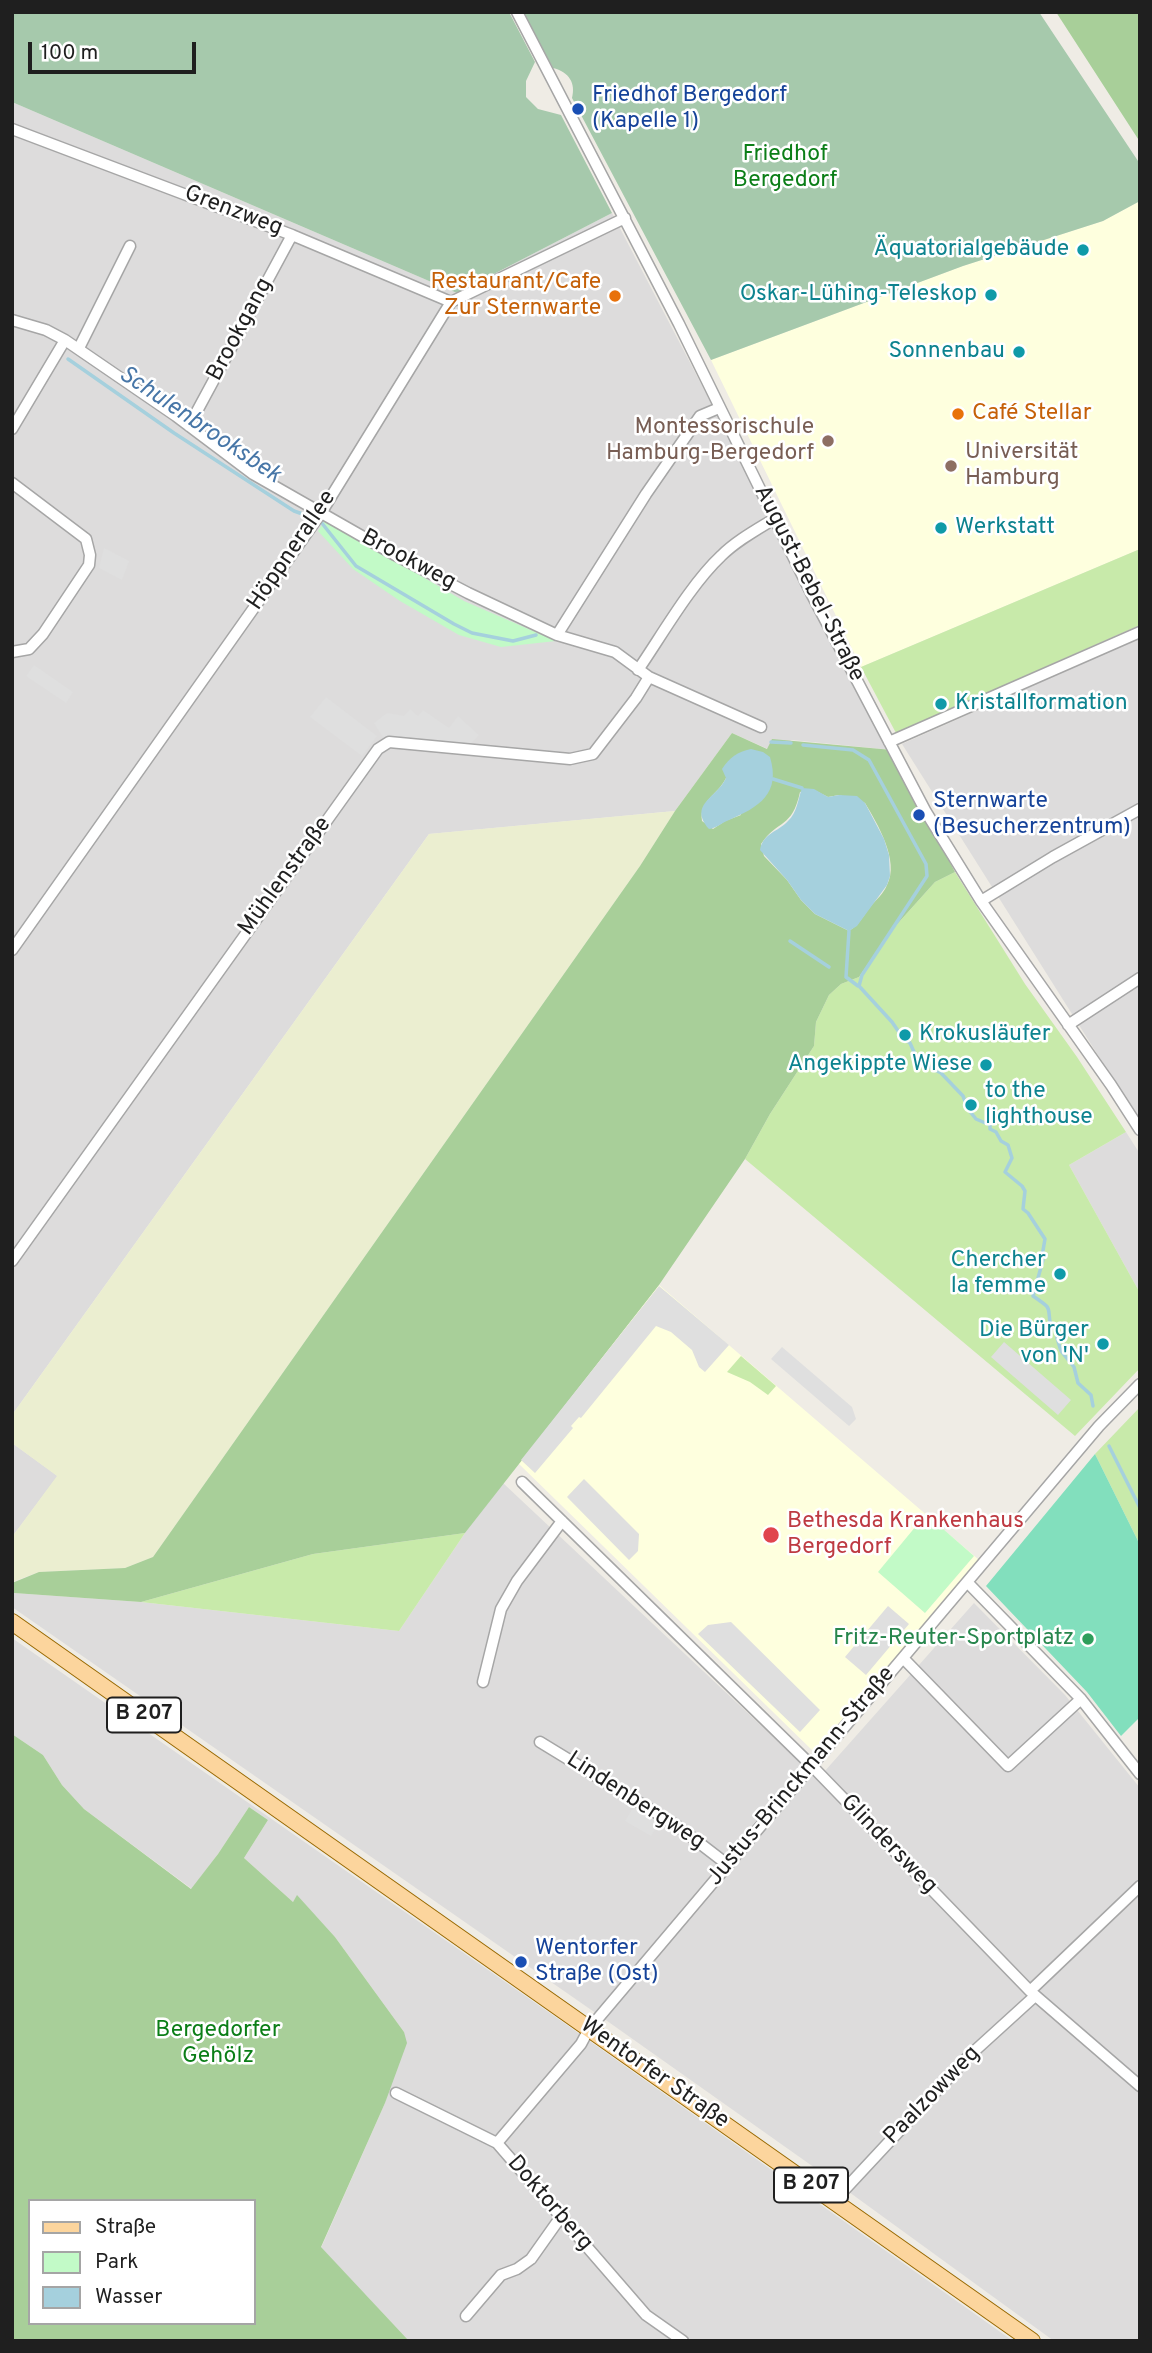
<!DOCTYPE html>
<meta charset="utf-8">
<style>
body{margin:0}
#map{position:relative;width:1152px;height:2353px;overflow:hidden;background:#efece5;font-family:Overpass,sans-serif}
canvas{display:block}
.frame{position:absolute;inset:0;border:14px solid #1f1f1f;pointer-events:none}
.legend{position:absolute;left:28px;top:2199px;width:228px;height:126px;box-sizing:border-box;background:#fff;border:2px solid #a5a5a5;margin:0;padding:9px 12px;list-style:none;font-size:21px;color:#1f1f1f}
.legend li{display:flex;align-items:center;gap:14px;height:35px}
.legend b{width:35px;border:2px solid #a5a5a5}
.scale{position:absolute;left:28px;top:42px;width:168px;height:32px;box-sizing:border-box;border:4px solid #1f1f1f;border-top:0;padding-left:9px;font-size:21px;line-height:24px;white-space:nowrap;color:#1f1f1f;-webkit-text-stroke:5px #fff;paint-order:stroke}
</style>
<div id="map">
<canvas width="1152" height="2353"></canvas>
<div class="frame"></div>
<ul class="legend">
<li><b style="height:9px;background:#fcd59d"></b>Straße</li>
<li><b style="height:19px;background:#c2fac7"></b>Park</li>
<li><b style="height:19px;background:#a5d0dd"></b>Wasser</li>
</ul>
<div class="scale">100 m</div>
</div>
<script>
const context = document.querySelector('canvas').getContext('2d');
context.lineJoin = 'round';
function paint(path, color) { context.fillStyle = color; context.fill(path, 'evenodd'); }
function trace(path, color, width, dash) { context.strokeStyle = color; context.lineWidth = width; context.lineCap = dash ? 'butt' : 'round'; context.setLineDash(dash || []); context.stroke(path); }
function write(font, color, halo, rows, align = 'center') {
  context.font = font + ' Overpass,sans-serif'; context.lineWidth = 5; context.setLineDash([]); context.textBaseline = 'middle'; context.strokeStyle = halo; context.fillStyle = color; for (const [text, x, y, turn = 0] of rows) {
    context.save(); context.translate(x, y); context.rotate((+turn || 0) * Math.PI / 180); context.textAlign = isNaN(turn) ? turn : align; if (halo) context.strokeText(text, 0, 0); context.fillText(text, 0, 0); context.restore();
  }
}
paint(new Path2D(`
 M 12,102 L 457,293 L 612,213 L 892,750 L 792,740 L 768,749 L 732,733 L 675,811 L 429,834 L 12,1415 Z
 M 1140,638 L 1140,1122 L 902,744 Z
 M 1126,1132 L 1140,1154 L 1140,1293 L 1069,1165 Z
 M 12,1443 L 58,1476 L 12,1537 Z
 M 503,1483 L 802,1764 L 824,1772 L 974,1603 L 1065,1695 L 1140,1788 L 1140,2341 L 1054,2341 L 849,2192 L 610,2023 L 12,1607 L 14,1593 L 141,1602 L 399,1631 L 465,1533 Z
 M 12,1638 L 567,2025 L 1013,2341 L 409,2341 L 321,2248 L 385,2103 L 404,2032 L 335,1937 L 297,1896 L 293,1902 L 244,1858 L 268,1820 L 249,1807 L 218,1854 L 192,1889 L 84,1809 L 62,1785 L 43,1755 L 12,1734 Z`), '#dddcdc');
paint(new Path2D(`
 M 1140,201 L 1140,549 L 861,667 L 711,360 L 963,266 L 1103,221 Z
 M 659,1285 L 979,1560 L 814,1752 L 518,1463 Z`), '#feffde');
paint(new Path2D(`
 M 675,811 L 640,866 L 153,1557 L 125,1568 L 39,1572 L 12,1582 L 12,1537 L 57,1476 L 12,1443 L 12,1415 L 429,834 Z`), '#ebeed0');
paint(new Path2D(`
 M 1140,549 L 1140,625 L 896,733 L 861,667 Z
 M 955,872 L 1025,984 L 1077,1057 L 1126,1132 L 1069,1165 L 1140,1293 L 1140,1368 L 1075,1436 L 745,1159 L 770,1114 L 814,1046 L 816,1022 L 829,995 L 841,984 L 859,977 L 891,931 L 935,882 Z
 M 741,1356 L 776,1386 L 768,1395 L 750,1382 L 727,1372 Z
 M 1140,1407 L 1140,1545 L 1095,1454 Z
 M 465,1533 L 399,1631 L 141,1602 L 313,1554 Z`), '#c8eaaa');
paint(new Path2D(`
 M 1056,12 L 1140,12 L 1140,142 Z
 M 732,733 L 767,749 L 772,739 L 892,750 L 955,872 L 935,882 L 891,931 L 859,977 L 841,984 L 829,995 L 816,1022 L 814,1046 L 770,1114 L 745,1159 L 659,1285 L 465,1533 L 313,1554 L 141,1602 L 14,1593 L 12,1595 L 12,1583 L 39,1572 L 125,1568 L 153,1557 L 640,866 L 675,811 ZM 726,778 L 741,815 L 725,821 L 713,829 L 702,821 C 699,800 718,795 726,778 ZM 814,790 L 828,797 L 839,795 L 865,803 C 877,823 900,861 887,885 C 884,893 876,900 870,907 C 863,916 859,925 849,931 L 815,914 L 801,900 L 787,880 L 764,856 L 761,844 C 778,819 792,829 800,792 Z
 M 12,1734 L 43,1755 L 62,1785 L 84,1809 L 191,1889 L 218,1854 L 249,1807 L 268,1820 L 244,1858 L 293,1902 L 297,1895 L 335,1937 L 404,2032 L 407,2043 L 385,2103 L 321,2247 L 409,2341 L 12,2341 ZM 30,2201 L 254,2201 L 254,2323 L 30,2323 Z`), '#a8cf99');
paint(new Path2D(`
 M 12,12 L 509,12 L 535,62 L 526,81 L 526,97 L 538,109 L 561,115 L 612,213 L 457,293 L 12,102 Z
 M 523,12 L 1039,12 L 1140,164 L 1140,201 L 1103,221 L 963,266 L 711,360 L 572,98 C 576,83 569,72 553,68 Z`), '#a6c9ac');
paint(new Path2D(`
 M 325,520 L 464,601 L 556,641 L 501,647 L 459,635 L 400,601 L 353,569 L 318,531 Z
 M 926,1514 L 974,1556 L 925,1613 L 878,1572 Z`), '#c2fac7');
paint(new Path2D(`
 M 1095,1454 L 1140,1545 L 1140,1717 L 1121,1736 L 1087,1692 L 986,1586 Z`), '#82dfbd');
paint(new Path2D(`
 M 104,548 L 129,561 L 122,580 L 99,568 Z
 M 34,665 L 73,692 L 66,703 L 26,676 Z
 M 326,697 L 377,736 L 362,756 L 310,717 Z
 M 410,709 L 418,716 L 423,710 L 449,728 L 458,716 L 479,735 L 469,746 L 384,739 L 374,723 L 387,713 L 404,716 Z
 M 659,1286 L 729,1345 L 705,1372 L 699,1367 L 692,1350 L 671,1332 L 656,1326 L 581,1418 L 579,1417 L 571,1426 L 573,1428 L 535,1473 L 521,1460 Z
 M 1004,1342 L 1071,1400 L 1058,1415 L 991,1357 Z
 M 782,1347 L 852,1407 L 856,1419 L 849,1426 L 771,1359 Z
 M 584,1479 L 639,1534 L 638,1551 L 629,1560 L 567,1497 Z
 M 888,1606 L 909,1624 L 866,1675 L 845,1657 Z
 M 731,1622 L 820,1710 L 800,1732 L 698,1634 L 708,1625 Z
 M 634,1806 L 660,1821 L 651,1836 L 625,1821 Z`), '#dfdfdf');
paint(new Path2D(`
 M 751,749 L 763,752 L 770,757 C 781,794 759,807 729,820 C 721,823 717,828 709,829 C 688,804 717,798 726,778 L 722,769 C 730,757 737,752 751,749 Z
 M 802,788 L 814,789 L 828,797 L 839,795 L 857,796 L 865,803 L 884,839 L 889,855 L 890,876 L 887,885 L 857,926 L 849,931 L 815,914 L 801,900 L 787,880 L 760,850 C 763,833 778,832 788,821 C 797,813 798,799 802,788 Z`), '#a5d0dd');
trace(new Path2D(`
 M 68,359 L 174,433 L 294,511 L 314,518
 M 321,522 L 356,566 L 454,624 L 472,633 L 513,641 L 536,635
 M 771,742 L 791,743
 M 803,745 L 853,750 L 869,760 L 926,864 L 927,876 L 862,975 L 859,986 L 892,1022 L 903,1038 L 910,1043 L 918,1061 L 941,1073 L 963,1096 L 968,1109 L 976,1119 L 990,1125 L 990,1129 L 996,1132 L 1001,1141 L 1008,1145 L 1012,1158 L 1005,1172 L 1022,1186 L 1025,1191 L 1023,1209 L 1028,1213 L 1045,1239 L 1042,1256 L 1043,1260 L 1033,1296 C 1055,1311 1046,1305 1051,1327 L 1057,1329 L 1057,1338 L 1061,1351 L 1074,1367 L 1078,1383 L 1091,1395 L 1093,1406
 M 773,779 L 802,788
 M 849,931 L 846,977 L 858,986
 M 790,941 L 829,967
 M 1109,1446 L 1140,1508`), '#a5d0dd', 3.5);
const street = new Path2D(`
 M 517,12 L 679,324 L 811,593 L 926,812 L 981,901 L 1111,1085 L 1140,1130
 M 12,129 L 292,235 L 451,302
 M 12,320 L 46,330 L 65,340 L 176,416 L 253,474 L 395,555 L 468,593 L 557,635 L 615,652 L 649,677 L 761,727
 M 79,348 L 130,246
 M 189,426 L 292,235
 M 12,429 L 65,340
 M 12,483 L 86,539 L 90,555 L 89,565 L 43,634 L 29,649 L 12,652
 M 557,635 L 646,494 L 700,416 L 719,408
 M 638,670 C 662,635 691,584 721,556 C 736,541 756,530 774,519
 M 889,742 L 1140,632
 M 981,901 L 1053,857 L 1140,809
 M 12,950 L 321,513 L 451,302 L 625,218
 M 1068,1025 L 1140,978
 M 12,1261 L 378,749 L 389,742 L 570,759 L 593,754 L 636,698 L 649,677
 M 522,1482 L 811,1765 L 1030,1991 L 1140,2086
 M 968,1583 L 1081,1699 L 1140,1774
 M 903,1658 L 1008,1766 L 1081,1699
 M 483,1682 L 501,1609 L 517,1581 L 562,1521
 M 540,1742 L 676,1825 L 728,1865
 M 1030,1991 L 1140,1886
 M 396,2093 L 497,2143 L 646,2315 L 683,2341
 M 497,2143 L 581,2044 L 589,2029 L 1099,1426 L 1140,1384
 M 834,2201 L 969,2056 L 1035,1996
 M 466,2316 L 501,2275 L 517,2269 L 531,2259 L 560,2218`);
const primary = new Path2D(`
 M 12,1622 L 1032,2341`);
trace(street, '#a6a6a6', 13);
trace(primary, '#996900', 18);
trace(street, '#fff', 10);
trace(primary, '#fcd59d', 16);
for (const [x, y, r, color] of [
 [578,109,7,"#1a4fb4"],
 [1083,250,7,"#0f9aa8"],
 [991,295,7,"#0f9aa8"],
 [615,296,7,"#e8710a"],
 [1019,352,7,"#0f9aa8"],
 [958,414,7,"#e8710a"],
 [828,441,7,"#8d6e63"],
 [951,466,7,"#8d6e63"],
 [941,528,7,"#0f9aa8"],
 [941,704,7,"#0f9aa8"],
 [919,815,7,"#1a4fb4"],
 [905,1035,7,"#0f9aa8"],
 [986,1065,7,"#0f9aa8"],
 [971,1105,7,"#0f9aa8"],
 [1060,1274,7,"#0f9aa8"],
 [1103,1344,7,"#0f9aa8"],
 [771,1535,9,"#e0444e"],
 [1088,1639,7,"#2e9e5b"],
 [521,1962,7,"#1a4fb4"]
]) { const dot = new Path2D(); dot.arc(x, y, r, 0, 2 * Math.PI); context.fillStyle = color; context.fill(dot); trace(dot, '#fff', 2.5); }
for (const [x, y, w] of [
 [144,1715,74],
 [811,2185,74]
]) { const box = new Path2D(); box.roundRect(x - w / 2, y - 17.5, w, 35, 5); context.fillStyle = '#fff'; context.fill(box); trace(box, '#1f1f1f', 2); }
write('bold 21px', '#1f1f1f', null, [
 ["B 207",144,1715],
 ["B 207",811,2185]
]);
write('23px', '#164399', '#fff', [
 ["Friedhof Bergedorf",592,96],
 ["(Kapelle 1)",592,122],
 ["Sternwarte",933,802],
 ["(Besucherzentrum)",933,828],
 ["Wentorfer",535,1949],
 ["Straße (Ost)",535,1975]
], 'left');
write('23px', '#0b7e17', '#fff', [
 ["Friedhof",785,155],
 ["Bergedorf",785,181],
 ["Bergedorfer",218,2031],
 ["Gehölz",218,2057]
]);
write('23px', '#1f1f1f', '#fff', [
 ["Grenzweg",233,212,21],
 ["Brookgang",241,330,-62],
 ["Höppnerallee",293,551,-56],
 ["Brookweg",408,561,28],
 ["August-Bebel-Straße",808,584,63],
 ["Mühlenstraße",286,877,-54],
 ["Justus-Brinckmann-Straße",802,1777,-50],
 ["Lindenbergweg",635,1802,33],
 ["Glindersweg",888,1845,46],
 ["Wentorfer Straße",654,2074,35],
 ["Paalzowweg",933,2096,-46],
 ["Doktorberg",549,2204,49]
]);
write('23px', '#0d838f', '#fff', [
 ["Äquatorialgebäude",1069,250],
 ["Oskar-Lühing-Teleskop",977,295],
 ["Sonnenbau",1005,352],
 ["Werkstatt",955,528,"left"],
 ["Kristallformation",955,704,"left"],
 ["Krokusläufer",919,1035,"left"],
 ["Angekippte Wiese",972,1065],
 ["to the",985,1092,"left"],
 ["lighthouse",985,1118,"left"],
 ["Chercher",1046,1261],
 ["la femme",1046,1287],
 ["Die Bürger",1089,1331],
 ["von 'N'",1089,1357]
], 'right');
write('23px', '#c56008', '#fff', [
 ["Restaurant/Cafe",601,283],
 ["Zur Sternwarte",601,309],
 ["Café Stellar",972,414,"left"]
], 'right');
write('23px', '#785e54', '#fff', [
 ["Montessorischule",814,428],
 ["Hamburg-Bergedorf",814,454],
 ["Universität",965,453,"left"],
 ["Hamburg",965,479,"left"]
], 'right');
write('23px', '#be3a42', '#fff', [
 ["Bethesda Krankenhaus",787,1522],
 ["Bergedorf",787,1548]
], 'left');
write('23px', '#27864d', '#fff', [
 ["Fritz-Reuter-Sportplatz",1074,1639]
], 'right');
write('italic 24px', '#4776a7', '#fff', [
 ["Schulenbrooksbek",199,426,34]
]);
</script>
